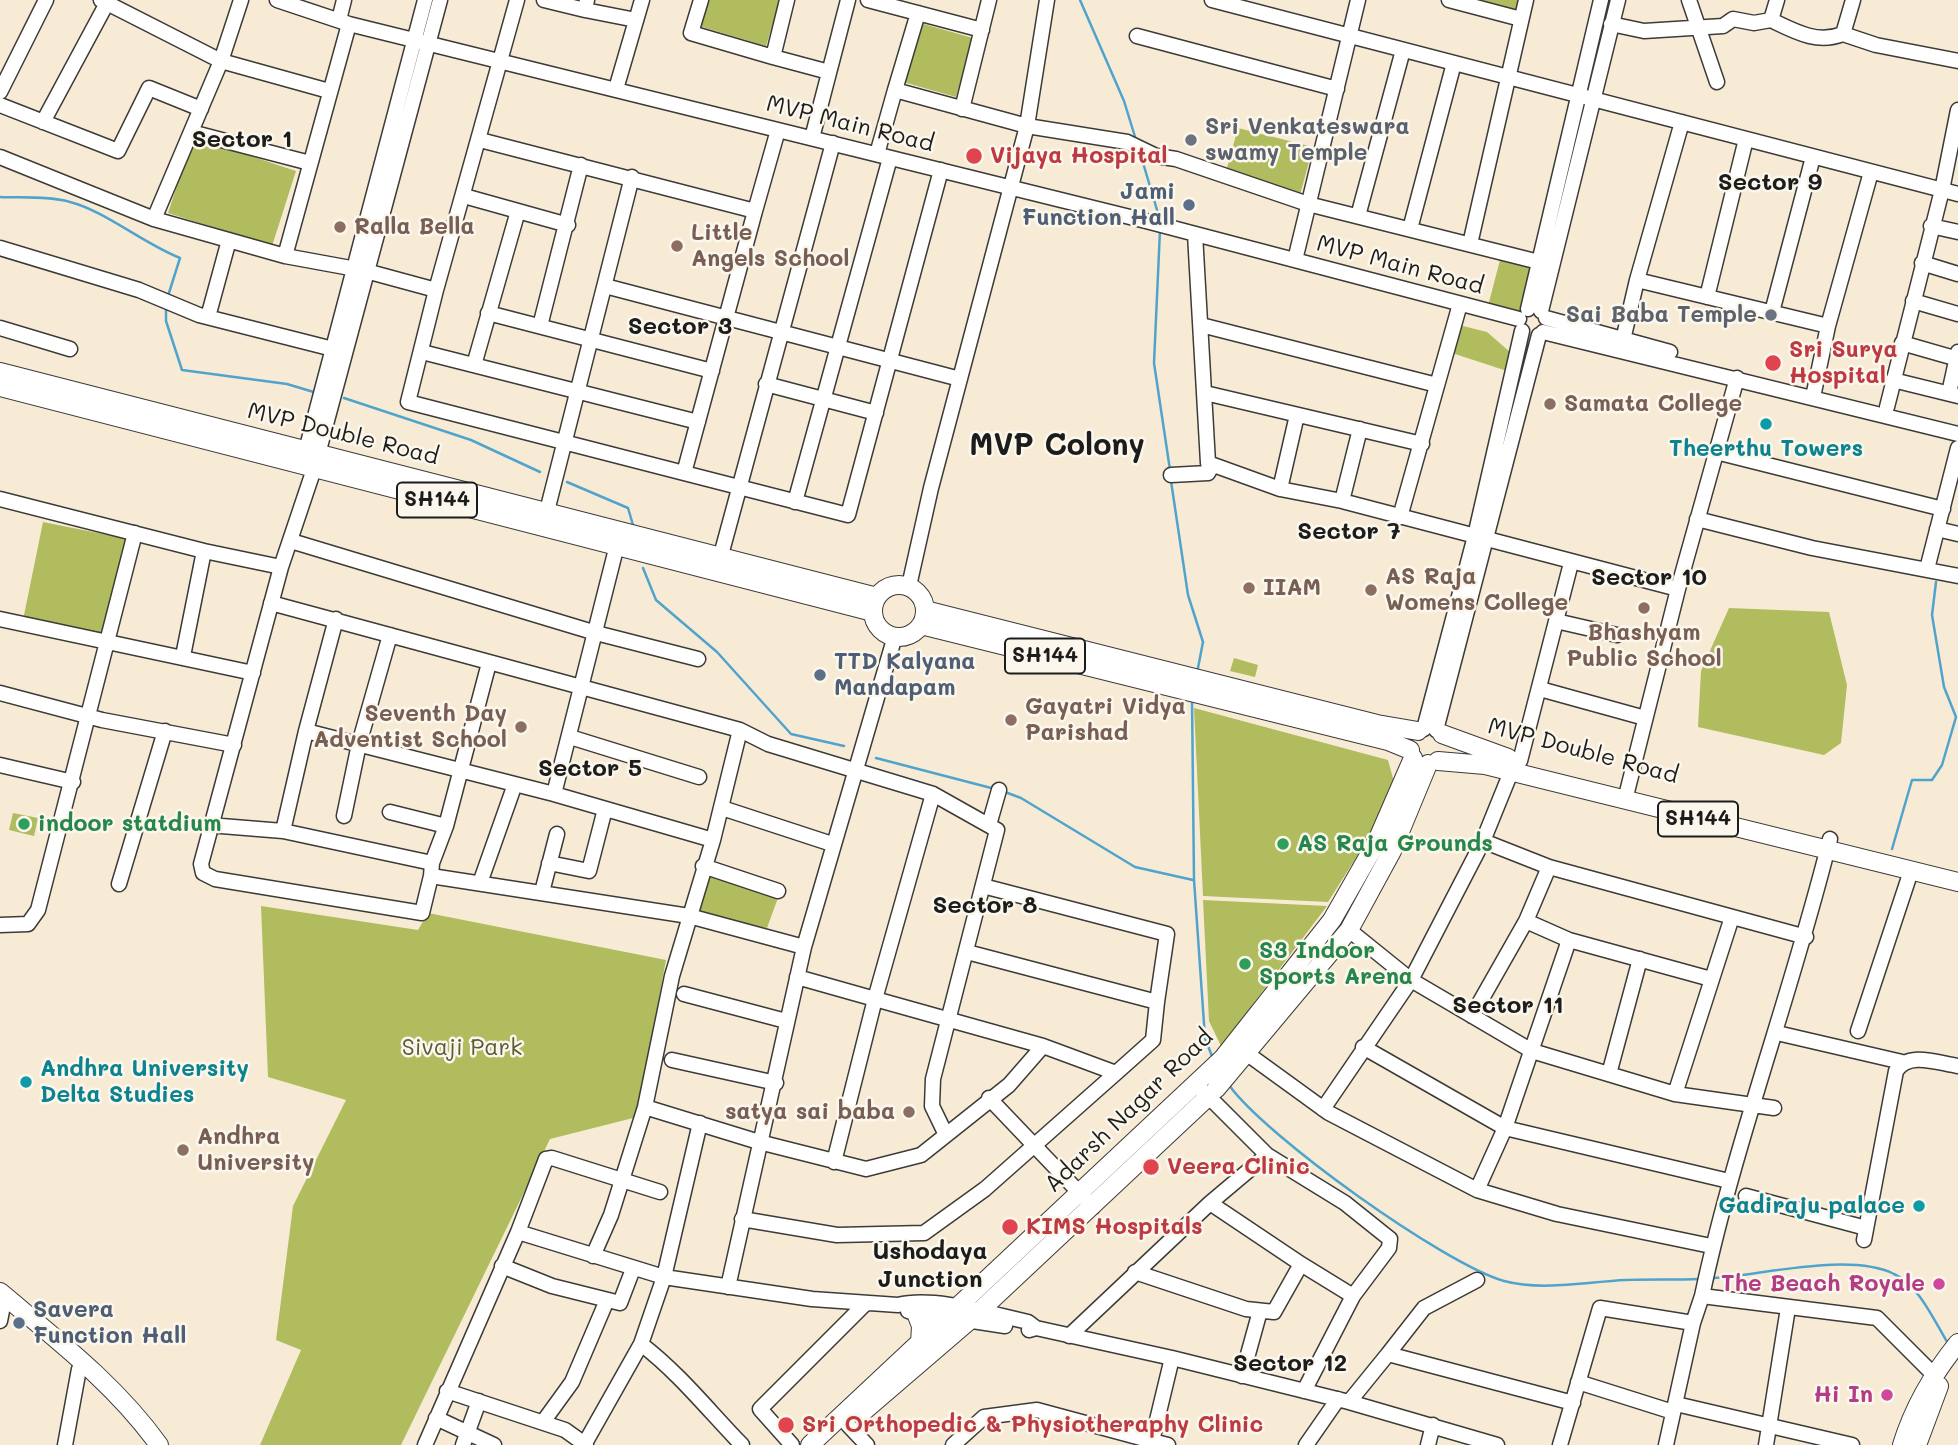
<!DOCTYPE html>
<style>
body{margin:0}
canvas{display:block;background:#f7ebd6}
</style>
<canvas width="1958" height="1445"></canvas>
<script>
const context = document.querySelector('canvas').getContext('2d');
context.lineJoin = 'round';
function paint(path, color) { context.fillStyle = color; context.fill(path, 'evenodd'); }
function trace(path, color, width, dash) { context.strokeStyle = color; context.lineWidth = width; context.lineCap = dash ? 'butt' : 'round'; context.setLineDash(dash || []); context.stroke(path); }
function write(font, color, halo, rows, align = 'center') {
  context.font = font + ' Mali,sans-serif'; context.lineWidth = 5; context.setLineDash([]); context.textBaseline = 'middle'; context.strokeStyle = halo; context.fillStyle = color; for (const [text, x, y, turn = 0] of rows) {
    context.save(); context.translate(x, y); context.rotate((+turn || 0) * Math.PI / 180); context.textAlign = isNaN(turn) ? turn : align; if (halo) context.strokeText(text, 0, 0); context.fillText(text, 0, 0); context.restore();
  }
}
paint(new Path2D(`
 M 707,0 L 780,0 L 766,46 L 699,26 Z
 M 1475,0 L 1521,0 L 1518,10 Z
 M 920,23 L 973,38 L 956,97 L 903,82 Z
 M 1238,128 L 1313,147 L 1300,195 L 1225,175 Z
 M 193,137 L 296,171 L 272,246 L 168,213 Z
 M 1500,260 L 1538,269 L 1526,315 L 1488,306 Z
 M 1459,325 L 1487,332 L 1510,352 L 1507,371 L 1452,353 Z
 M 43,522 L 128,539 L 108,637 L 23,620 Z
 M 1729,608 L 1829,612 L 1847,685 L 1841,743 L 1824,755 L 1698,727 L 1701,671 Z
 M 1234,658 L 1258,665 L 1255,677 L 1230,671 Z
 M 1194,708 L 1388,760 L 1397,793 L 1328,902 L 1203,896 Z
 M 13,813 L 38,818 L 34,836 L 9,830 Z
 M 710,871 L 779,895 L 767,928 L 698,914 Z
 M 1203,900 L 1327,906 L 1221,1046 L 1209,1021 Z
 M 261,906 L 418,930 L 428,913 L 666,960 L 637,1117 L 550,1139 L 401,1445 L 260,1445 L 301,1350 L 276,1340 L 293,1206 L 346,1100 L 268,1077 Z`), '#b0bc5e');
trace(new Path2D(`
 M 1080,0 L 1124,101 L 1136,140
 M 1141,156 L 1160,220
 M 0,197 C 22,198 49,196 70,202 C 105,211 144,244 180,258 L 168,296
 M 1160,230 L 1154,363 L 1170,470
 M 166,306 L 166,321 L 182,370 L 287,384 L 317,393
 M 344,398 L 471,440 L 540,472
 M 1171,481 L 1188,595 L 1203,642 L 1197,673
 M 567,482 L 628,508 L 633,525
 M 643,568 L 656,600 L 717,652 L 791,734 L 844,746
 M 1192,700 L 1194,880 L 1205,1038 L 1213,1059
 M 876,758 L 995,789
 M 1005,792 L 1021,798 L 1135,867 L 1193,880
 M 1892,849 L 1912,780 L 1932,780 L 1942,765 L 1956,717 L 1944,687 L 1932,615 L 1936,582
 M 1229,1085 C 1265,1136 1444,1264 1504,1281 C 1542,1291 1586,1282 1625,1280 C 1650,1279 1675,1280 1699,1279
 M 1713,1278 C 1762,1275 1850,1252 1894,1274 C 1920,1286 1934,1321 1949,1345`), '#50a4cc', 2.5);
const minor = new Path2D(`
 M 101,0 L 221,61 L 329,91
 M 277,0 L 349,24 L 1146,221 L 1519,319
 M 544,0 L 585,10 L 587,0
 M 701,0 L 691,33 L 773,57
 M 787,0 L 773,57 L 829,72
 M 868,0 L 982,30
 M 1047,0 L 1027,126 L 1127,142 L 1156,156 L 1176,159 L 1308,204 L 1539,262
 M 1212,0 L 1958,194
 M 1449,0 L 1521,19
 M 1689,0 L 1717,82
 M 1777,0 L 1771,20 C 1796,32 1817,44 1843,34
 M 1853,0 L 1843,34 L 1876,45 L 1958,61
 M 585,10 L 636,20
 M 339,20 L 344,0
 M 1611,24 L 1644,31 L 1723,26 L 1733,19 L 1754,23 L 1771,20
 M 1137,36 L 1337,89
 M 616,89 L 642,0
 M 895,90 L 918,13
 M 0,92 L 46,0
 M 0,105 L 118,151 L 149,88 L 201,109
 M 962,109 L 989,0
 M 43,122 L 107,3
 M 191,132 L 310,163
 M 812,138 L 848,0
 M 480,140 L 755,211 L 684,473 L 408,402 L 436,290 L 517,0
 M 877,154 L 895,90 L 1027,126 L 931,488 L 909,586
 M 0,157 L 154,219 L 285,256 L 356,269
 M 464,196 L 568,225
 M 755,211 L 778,130
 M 1358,216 L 1403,50
 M 154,219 L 221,61 L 241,0
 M 1931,226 L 1958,232
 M 1410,229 L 1454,63
 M 1195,234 L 1208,463 L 1280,489 L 1342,501 L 1678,589
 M 1470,244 L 1526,0
 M 0,248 L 139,290 L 199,315 L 333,349
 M 285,256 L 349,24
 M 1295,260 L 1358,0
 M 1922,263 L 1958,274
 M 366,271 L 436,290
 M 1637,280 L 1828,326
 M 605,286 L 960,379
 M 1707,297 L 1746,139
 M 1913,301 L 1958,314
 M 1528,309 L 1601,0
 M 1541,311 L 1618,0
 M 1772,312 L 1813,157
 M 488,313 L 712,371
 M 208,317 L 229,240
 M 1546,318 L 1670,352
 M 1201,325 L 1437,385
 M 540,326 L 581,165
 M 0,328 L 70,349
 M 1543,332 L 1958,434
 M 1623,340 L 1637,280 L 1682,122
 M 1902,343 L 1958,359
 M 422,352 L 698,422
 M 474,365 L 518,211
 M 1893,380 L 1958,396
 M 766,384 L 876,413
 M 1205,393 L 1422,444
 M 1949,393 L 1958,352
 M 1813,397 L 1828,326 L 1871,172
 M 1887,407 L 1942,190 L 1958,110
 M 1716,452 L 1943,509
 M 304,458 L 425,0
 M 684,473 L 848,515 L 941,170
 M 1171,475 L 1208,473 L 1212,466
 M 1280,489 L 1297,415
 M 0,499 L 204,551
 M 1342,501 L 1360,429
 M 795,502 L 890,158
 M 547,511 L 632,177
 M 1400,517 L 1460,304
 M 1697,519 L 1812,548 L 1958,576
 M 1937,529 L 1958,534
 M 291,541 L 596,633 L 698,659
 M 721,555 L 833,143
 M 1927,569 L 1958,448
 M 271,603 L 740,730 L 713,840 L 554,794 L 617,545
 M 0,619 L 253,673
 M 336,619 L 306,731 L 554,794
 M 1556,621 L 1617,635
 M 183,656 L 204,551 L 281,567
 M 1540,689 L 1645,718
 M 0,693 L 102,720 L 234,745
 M 1424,729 L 1475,536 L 1522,331
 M 740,730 L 768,744 L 933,794 L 997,830 L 933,1079 L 932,1106 L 946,1135
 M 1436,730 L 1539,335
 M 570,737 L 699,777
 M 1520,761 L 1571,563
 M 0,765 L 73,782
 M 1625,800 L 1678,589 L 1737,378
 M 722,808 L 832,844
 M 390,812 L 446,826
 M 344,816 L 359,744 L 390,635
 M 209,825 L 283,831 L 432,863 L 431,876 L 689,916 L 804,947
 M 989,825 L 999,790
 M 283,831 L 306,731
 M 1483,841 L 1549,867
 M 432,863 L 446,826 L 489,663
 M 549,863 L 589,871 L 605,809
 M 703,866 L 778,891
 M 431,876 L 422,913 L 215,879 L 203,873 L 201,864 L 281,567 L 314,469 L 440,0
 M 480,883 L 515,784
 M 119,884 L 165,731
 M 983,886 L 1167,934 L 1157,1002
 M 542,892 L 557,834
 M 1526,921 L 1569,940 L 1711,979
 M 0,925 L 28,924 L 38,910 L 135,533
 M 1349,930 L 1411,980 L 1532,1051 L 1675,1094 L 1774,1108
 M 797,977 L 875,999 L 933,794
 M 684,994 L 786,1021
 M 1472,1016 L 1526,921 L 1549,867 L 1806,937
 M 1858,1031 L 1911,871
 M 1777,1033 L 1902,1062
 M 1238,1047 L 1329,1113 L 1477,1190 L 1557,1214 L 1711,1246
 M 1363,1047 L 1505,1128 L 1729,1181
 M 672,1060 L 776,1083
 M 1609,1074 L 1640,959
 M 1197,1085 L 1267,1155 L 1345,1203 L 1390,1239 L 1389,1248 L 1353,1296
 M 1675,1094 L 1732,917
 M 989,1098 L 1093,1207
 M 645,1107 L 759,1142 L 866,1169 L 921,1155 L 1009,1085 L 1043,1046
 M 1323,1109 L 1411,980 L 1483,841 L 1511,772
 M 700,1123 L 664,1277 L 641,1344 C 680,1374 708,1410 742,1445
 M 834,1162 L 875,999 L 1043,1046 L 1116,1073 L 1153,1040 L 1157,1002 L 967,952
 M 1477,1190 L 1505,1128 L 1569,940
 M 1746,1196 L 1866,1228
 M 742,1219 L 837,1235 L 924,1233 L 985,1189 L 1116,1073
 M 518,1232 L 546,1159 L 552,1158 L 660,1192
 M 1864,1240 L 1896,1071 C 1908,1051 1938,1063 1958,1066
 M 593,1256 L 611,1215 L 645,1107 L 672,976 L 713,840
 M 1301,1264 L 1353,1296 L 1304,1391
 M 502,1266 L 552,1286 L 620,1303 L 633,1269
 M 1135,1272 L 1246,1309 L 1274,1312 L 1301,1264 L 1210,1203
 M 728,1287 L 804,947 L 895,636
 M 1702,1296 C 1735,1141 1792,993 1830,839
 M 908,1311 L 1005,1326
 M 0,1321 L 3,1306
 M 1029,1330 L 1036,1328 L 1172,1358 L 1349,1402 L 1497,1445
 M 1069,1336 L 1210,1203 L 1267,1155
 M 1388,1354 L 1424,1308 L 1477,1280
 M 1242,1376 L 1260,1311
 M 1578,1382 L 1673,1412
 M 447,1391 L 565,1430 L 586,1445
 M 1349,1402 L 1388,1354 L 1573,1403
 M 1676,1404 L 1852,1445
 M 436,1418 L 494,1445
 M 543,1422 L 572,1382 L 607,1300
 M 848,1425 L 867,1445
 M 65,1445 L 79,1369
 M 425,1445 L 518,1232 L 664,1277 L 812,1299 L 898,1305 C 935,1296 991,1314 1028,1322 L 1036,1328
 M 463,1445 L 479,1401
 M 584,1445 L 641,1344
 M 792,1445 L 760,1409 L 865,1304
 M 953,1445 L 984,1417 L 1037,1410 L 1152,1441 L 1151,1445
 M 1168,1445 L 1152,1441 L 1172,1358
 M 1306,1445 L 1338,1399
 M 1428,1445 L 1433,1425
 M 1560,1445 L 1600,1308 L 1693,1323
 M 1666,1445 L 1693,1323 L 1702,1296 L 1877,1318 L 1933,1374
 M 1766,1445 L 1788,1308`);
const major = new Path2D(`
 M 0,372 L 877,597
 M 0,387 L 873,612
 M873 611a26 26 0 1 1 52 0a26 26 0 1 1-52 0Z
 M 925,610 L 1377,724 L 1418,731
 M 921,625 L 1388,741 L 1410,750
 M 1442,734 L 1508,758
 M 1438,761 L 1485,765 L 1958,882
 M 1216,1089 L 1349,930 L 1392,851 L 1428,764
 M 0,1292 C 57,1340 115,1384 159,1445
 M 916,1313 L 921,1326 L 920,1343
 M 864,1411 L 970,1320 L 1210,1095
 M 810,1445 L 1223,1058 L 1332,920 L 1376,843 L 1413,758
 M 1902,1445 C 1914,1406 1933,1374 1958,1343
 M 1917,1445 L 1939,1386`);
trace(minor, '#3d3b38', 17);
trace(major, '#3d3b38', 20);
trace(minor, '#fff', 14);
trace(major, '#fff', 18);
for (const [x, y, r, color] of [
 [1191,140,7,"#6b7280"],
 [974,156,9,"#e0444e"],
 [1189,205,7,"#5c6f8a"],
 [340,227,7,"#8d6e63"],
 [677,246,7,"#8d6e63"],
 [1771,315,7,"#6b7280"],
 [1773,363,9,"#e0444e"],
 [1550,404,7,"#8d6e63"],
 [1766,424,7,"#0f9aa8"],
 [1249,588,7,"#8d6e63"],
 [1371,590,7,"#8d6e63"],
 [1644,608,7,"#8d6e63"],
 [820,675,7,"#5c6f8a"],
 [1011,720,7,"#8d6e63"],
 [521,727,7,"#8d6e63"],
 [24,824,7,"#2e9e5b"],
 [1283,844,7,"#2e9e5b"],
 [1245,964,7,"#2e9e5b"],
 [26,1082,7,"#0f9aa8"],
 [909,1112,7,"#8d6e63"],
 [183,1150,7,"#8d6e63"],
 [1151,1167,9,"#e0444e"],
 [1919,1206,7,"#0f9aa8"],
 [1010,1227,9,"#e0444e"],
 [1939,1284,7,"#d1479c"],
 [19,1323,7,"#5c6f8a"],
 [1887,1395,7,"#d1479c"],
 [786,1425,9,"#e0444e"]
]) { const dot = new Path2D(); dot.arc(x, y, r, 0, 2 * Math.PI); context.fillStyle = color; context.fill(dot); trace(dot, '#fbf7ec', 2.5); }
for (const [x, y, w] of [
 [437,500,80],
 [1045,656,80],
 [1698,819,80]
]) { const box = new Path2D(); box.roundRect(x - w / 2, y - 17.5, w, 35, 5); context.fillStyle = '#fbf7ec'; context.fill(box); trace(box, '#1c1c1c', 2); }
write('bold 21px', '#1c1c1c', null, [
 ["SH144",437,500],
 ["SH144",1045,656],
 ["SH144",1698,819]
]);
write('23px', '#1c1c1c', '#fbf7ec', [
 ["MVP Main Road",850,124,14],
 ["MVP Main Road",1400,265,15],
 ["MVP Double Road",343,434,14],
 ["MVP Double Road",1583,751,15],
 ["Adarsh Nagar Road",1129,1111,-44]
]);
write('bold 23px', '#5b616d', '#fbf7ec', [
 ["Sri Venkateswara",1205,127],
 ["swamy Temple",1205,153],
 ["Sai Baba Temple",1757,315,"right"]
], 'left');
write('bold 23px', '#be3a42', '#fbf7ec', [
 ["Vijaya Hospital",990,156],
 ["Sri Surya",1789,350],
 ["Hospital",1789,376],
 ["Veera Clinic",1167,1167],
 ["KIMS Hospitals",1026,1227],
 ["Sri Orthopedic & Physiotheraphy Clinic",802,1425]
], 'left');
write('bold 23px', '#4e5e75', '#fbf7ec', [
 ["Jami",1175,192,"right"],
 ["Function Hall",1175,218,"right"],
 ["TTD Kalyana",834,662],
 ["Mandapam",834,688],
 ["Savera",33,1310],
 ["Function Hall",33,1336]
], 'left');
write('bold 23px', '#785e54', '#fbf7ec', [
 ["Ralla Bella",354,227],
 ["Little",691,233],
 ["Angels School",691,259],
 ["Samata College",1564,404],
 ["AS Raja",1385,577],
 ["Womens College",1385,603],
 ["IIAM",1263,588],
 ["Bhashyam",1644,633,"center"],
 ["Public School",1644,659,"center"],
 ["Gayatri Vidya",1025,707],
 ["Parishad",1025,733],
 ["Seventh Day",507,714,"right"],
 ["Adventist School",507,740,"right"],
 ["satya sai baba",895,1112,"right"],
 ["Andhra",197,1137],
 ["University",197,1163]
], 'left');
write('bold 23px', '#0d838f', '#fbf7ec', [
 ["Theerthu Towers",1766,449],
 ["Andhra University",40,1069,"left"],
 ["Delta Studies",40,1095,"left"],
 ["Gadiraju palace",1905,1206,"right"]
]);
write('bold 23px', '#27864d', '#fbf7ec', [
 ["indoor statdium",38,824],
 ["AS Raja Grounds",1297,844],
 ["S3 Indoor",1259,951],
 ["Sports Arena",1259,977]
], 'left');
write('23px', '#575c36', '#fbf7ec', [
 ["Sivaji Park",462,1048]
]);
write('bold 23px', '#b23c85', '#fbf7ec', [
 ["The Beach Royale",1925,1284],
 ["Hi In",1873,1395]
], 'right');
write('bold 24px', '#1c1c1c', '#fbf7ec', [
 ["Sector 1",242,140],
 ["Sector 9",1770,183],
 ["Sector 3",680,327],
 ["Sector 7",1349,532],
 ["Sector 10",1649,578],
 ["Sector 5",590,769],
 ["Sector 8",985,906],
 ["Sector 11",1508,1006],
 ["Ushodaya",930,1252],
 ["Junction",930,1280],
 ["Sector 12",1290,1364]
]);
write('bold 30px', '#1c1c1c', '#fbf7ec', [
 ["MVP Colony",1057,446]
]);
</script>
